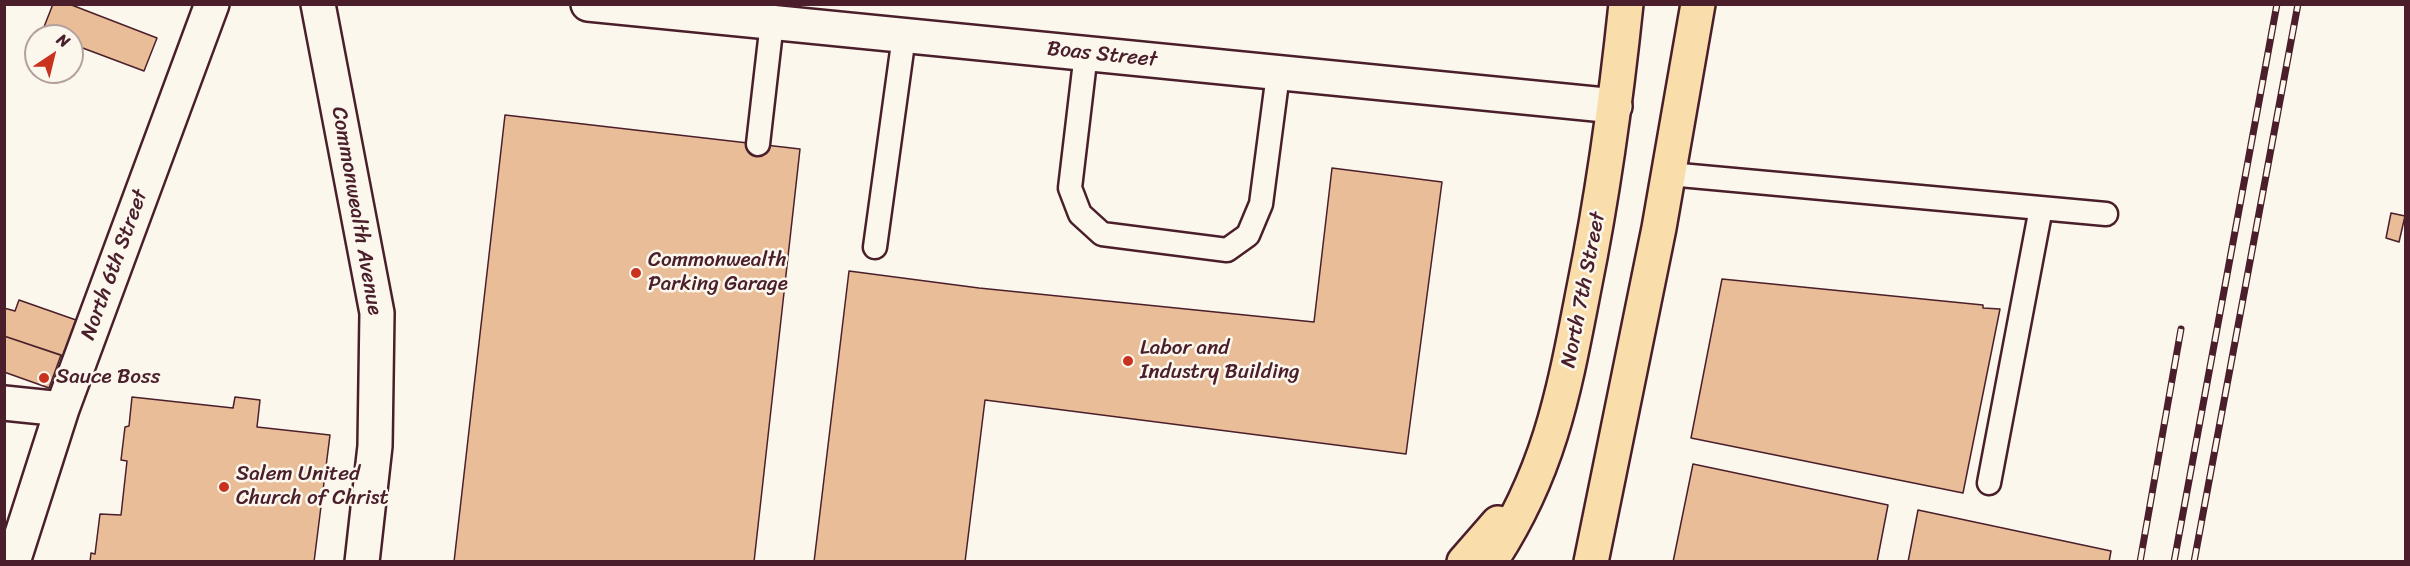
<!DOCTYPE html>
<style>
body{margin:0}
#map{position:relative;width:2410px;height:566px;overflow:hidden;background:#fbf7ec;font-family:Sriracha,sans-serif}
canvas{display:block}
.frame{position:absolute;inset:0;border:6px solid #4a1f2b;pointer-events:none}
.north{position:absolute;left:24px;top:24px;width:60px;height:60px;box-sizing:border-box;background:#fbf7ec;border:2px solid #b4a19f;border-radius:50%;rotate:35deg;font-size:16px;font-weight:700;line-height:24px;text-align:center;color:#4a1f2b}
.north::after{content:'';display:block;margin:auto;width:21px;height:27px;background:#c8321e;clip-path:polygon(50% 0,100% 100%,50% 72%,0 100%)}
</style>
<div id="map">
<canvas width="2410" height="566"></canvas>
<div class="frame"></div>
<div class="north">N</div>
</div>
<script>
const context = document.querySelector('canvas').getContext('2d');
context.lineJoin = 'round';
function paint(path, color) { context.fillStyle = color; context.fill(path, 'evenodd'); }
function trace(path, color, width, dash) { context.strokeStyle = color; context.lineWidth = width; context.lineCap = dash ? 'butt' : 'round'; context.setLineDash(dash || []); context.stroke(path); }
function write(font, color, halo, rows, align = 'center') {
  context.font = font + ' Sriracha,sans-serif'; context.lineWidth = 5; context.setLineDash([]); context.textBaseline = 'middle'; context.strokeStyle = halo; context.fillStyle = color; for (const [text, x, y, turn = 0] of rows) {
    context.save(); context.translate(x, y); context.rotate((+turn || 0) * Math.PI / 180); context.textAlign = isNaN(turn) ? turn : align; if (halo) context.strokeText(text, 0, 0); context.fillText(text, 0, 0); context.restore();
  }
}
const building = new Path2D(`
 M 53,4 L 69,4 L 157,38 L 144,71 L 72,44 L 72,36 L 52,36 L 42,32 Z
 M 505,115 L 800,149 L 754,562 L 454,562 Z
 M 1332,168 L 1442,182 L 1406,454 L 985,400 L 965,562 L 814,562 L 849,271 L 979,288 L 1314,322 Z
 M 2391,213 L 2405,216 L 2399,242 L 2386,238 Z
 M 1722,279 L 1983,305 L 1983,308 L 2000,309 L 1963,493 L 1691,438 Z
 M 19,300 L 76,320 L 63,356 L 4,336 L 4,308 L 15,311 Z
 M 4,336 L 61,355 L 49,388 L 4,372 Z
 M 132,397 L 233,408 L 235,397 L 260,400 L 257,427 L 330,435 L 314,562 L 90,562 L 91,553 L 95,554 L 100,514 L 121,515 L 127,461 L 121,460 L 125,427 L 129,426 Z
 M 1693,464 L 1888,505 L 1877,562 L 1673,562 Z
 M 1918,510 L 2111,551 L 2109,562 L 1908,562 Z`);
paint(building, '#e8bd98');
trace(building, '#4a1f2b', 1.5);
const service = new Path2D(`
 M 1086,53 L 1070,188 L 1080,214 L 1102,234 L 1227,250 L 1248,235 L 1261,204 L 1278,74
 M 758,144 L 772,22
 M 1669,174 L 2106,214
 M 875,247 L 904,36
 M 1989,483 L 2041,208`);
const minor = new Path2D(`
 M 588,4 L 1615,106
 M 4,403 L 62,409
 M 13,562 L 62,409 L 212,4`);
const secondary = new Path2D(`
 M 318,4 L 377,313 L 375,446 L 362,562`);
const primary = new Path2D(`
 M 1464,562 L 1498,523
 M 1490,562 C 1550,472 1564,391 1584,288 C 1603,194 1616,100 1626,4
 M 1591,562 L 1659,228 L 1698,4`);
trace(service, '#4a1f2b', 27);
trace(minor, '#4a1f2b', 38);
trace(secondary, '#4a1f2b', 38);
trace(primary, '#4a1f2b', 38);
trace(service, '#fbf7ec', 22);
trace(minor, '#fbf7ec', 33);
trace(secondary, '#fbf7ec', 33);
trace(primary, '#f9deab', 33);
const rail = new Path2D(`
 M 2140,562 L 2181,329
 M 2174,562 L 2277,4
 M 2194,562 L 2298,4`);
trace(rail, '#4a1f2b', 7);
trace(rail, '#fbf7ec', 4.5, [14]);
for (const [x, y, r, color] of [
 [636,273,6,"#c8321e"],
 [1128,361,6,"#c8321e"],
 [44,378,6,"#c8321e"],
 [224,487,6,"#c8321e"]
]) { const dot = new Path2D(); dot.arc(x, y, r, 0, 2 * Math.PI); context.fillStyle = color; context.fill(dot); trace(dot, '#fbf7ec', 2); }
write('21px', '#4a1f2b', '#fbf7ec', [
 ["Boas Street",1102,55,6],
 ["Commonwealth Avenue",356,211,80],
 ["North 6th Street",115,265,-70],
 ["North 7th Street",1584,290,-79]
]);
write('21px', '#4a1f2b', '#fbf7ec', [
 ["Commonwealth",648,261],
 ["Parking Garage",648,285],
 ["Labor and",1140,349],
 ["Industry Building",1140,373],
 ["Sauce Boss",56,378],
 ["Salem United",236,475],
 ["Church of Christ",236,499]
], 'left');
</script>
